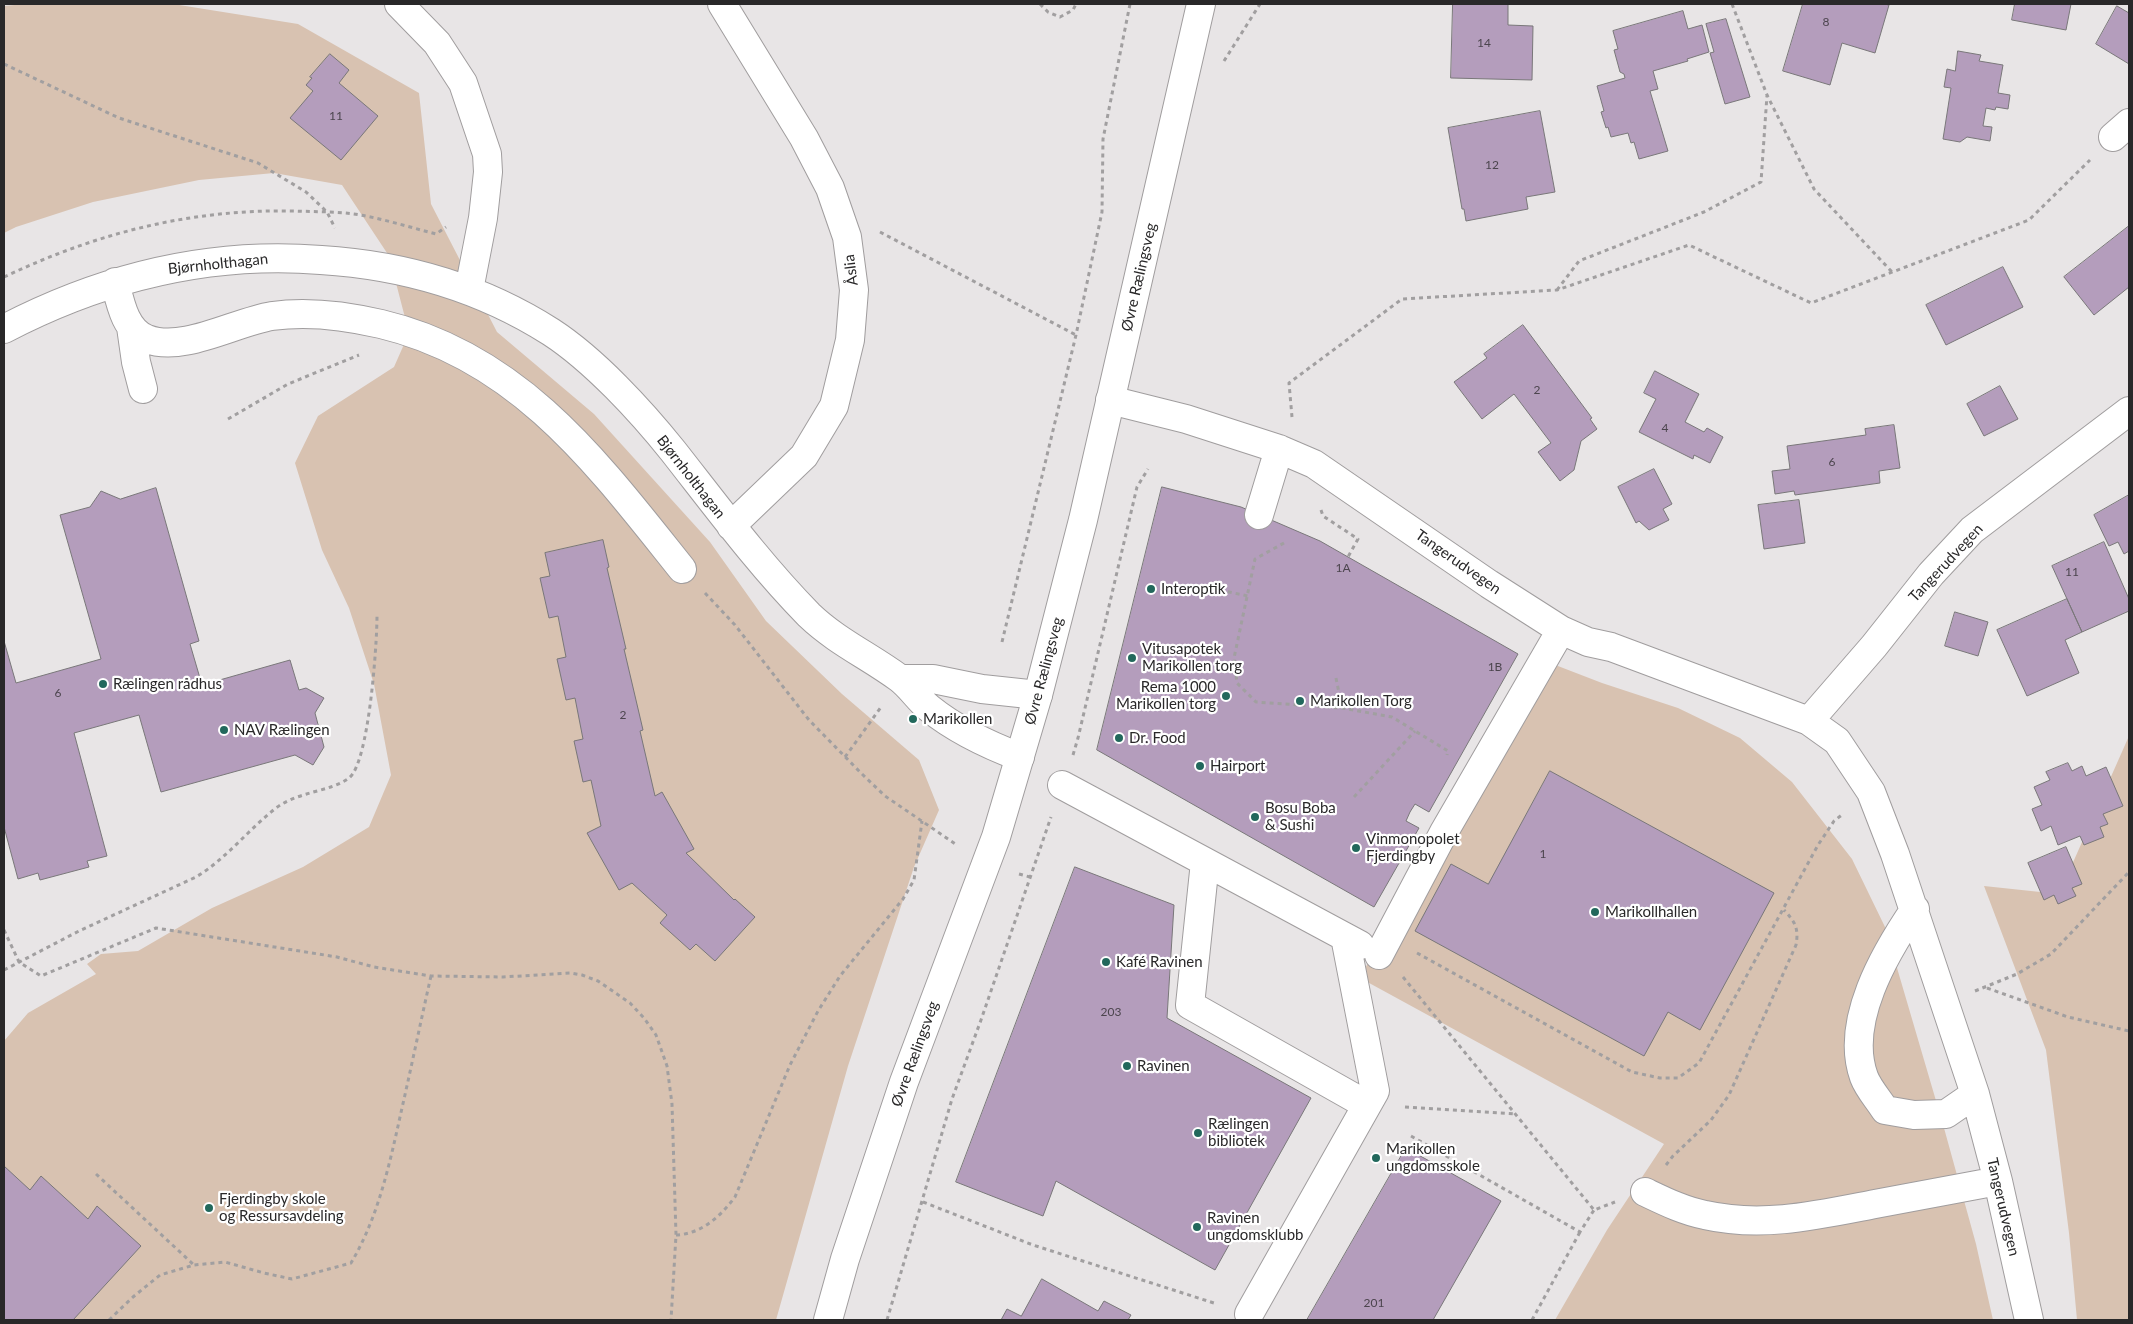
<!DOCTYPE html>
<meta charset="utf-8">
<style>
body{margin:0}
#map{position:relative;width:2133px;height:1324px;overflow:hidden;background:#e8e5e6;font-family:Lato,sans-serif}
canvas{display:block}
.frame{position:absolute;inset:0;border:5px solid #292829;pointer-events:none}
</style>
<div id="map">
<canvas width="2133" height="1324"></canvas>
<div class="frame"></div>
</div>
<script>
const context = document.querySelector('canvas').getContext('2d');
context.lineJoin = 'round';
function paint(path, color) { context.fillStyle = color; context.fill(path, 'evenodd'); }
function trace(path, color, width, dash) { context.strokeStyle = color; context.lineWidth = width; context.lineCap = dash ? 'butt' : 'round'; context.setLineDash(dash || []); context.stroke(path); }
function write(font, color, halo, rows, align = 'center') {
  context.font = font + ' Lato,sans-serif'; context.lineWidth = 4.5; context.setLineDash([]); context.textBaseline = 'middle'; context.strokeStyle = halo; context.fillStyle = color; for (const [text, x, y, turn = 0] of rows) {
    context.save(); context.translate(x, y); context.rotate((+turn || 0) * Math.PI / 180); context.textAlign = isNaN(turn) ? turn : align; if (halo) context.strokeText(text, 0, 0); context.fillText(text, 0, 0); context.restore();
  }
}
paint(new Path2D(`
 M 25,4 L 173,4 L 298,24 L 419,93 L 431,204 L 497,332 L 594,414 L 710,542 L 766,621 L 842,694 L 919,760 L 939,810 L 914,867 L 848,1066 L 776,1320 L 4,1320 L 4,1041 L 28,1013 L 96,974 L 87,964 L 101,954 L 138,951 L 212,908 L 303,867 L 369,827 L 391,775 L 374,684 L 349,608 L 322,550 L 295,463 L 318,416 L 394,367 L 409,333 L 389,256 L 342,185 L 274,173 L 199,180 L 93,202 L 16,227 L 4,233 L 4,6 Z
 M 1532,656 L 1602,683 L 1678,708 L 1740,738 L 1792,782 L 1852,859 L 1885,927 L 1944,1128 L 1976,1244 L 1993,1320 L 1555,1320 L 1607,1230 L 1664,1144 L 1360,978 Z
 M 2129,736 L 2129,1320 L 2077,1320 L 2069,1233 L 2046,1050 L 1984,886 L 2059,894 Z`), '#d8c2b1');
const building = new Path2D(`
 M 1453,4 L 1508,4 L 1508,25 L 1533,26 L 1532,80 L 1451,78 Z
 M 1803,4 L 1884,4 L 1889,5 L 1875,53 L 1842,43 L 1830,85 L 1783,71 Z
 M 2015,4 L 2071,4 L 2066,30 L 2012,20 Z
 M 2117,6 L 2129,13 L 2129,64 L 2096,44 Z
 M 1683,11 L 1688,29 L 1702,25 L 1709,52 L 1687,59 L 1688,61 L 1653,71 L 1658,89 L 1650,91 L 1668,151 L 1639,159 L 1634,142 L 1631,143 L 1628,133 L 1611,137 L 1608,127 L 1606,128 L 1601,112 L 1604,111 L 1597,86 L 1625,78 L 1624,74 L 1620,72 L 1614,50 L 1618,49 L 1613,31 Z
 M 1726,19 L 1750,97 L 1725,104 L 1710,53 L 1714,52 L 1706,24 Z
 M 1958,51 L 1981,55 L 1979,61 L 2003,65 L 1998,93 L 2010,95 L 2008,109 L 1996,107 L 1995,110 L 1986,108 L 1983,126 L 1992,127 L 1990,141 L 1967,137 L 1960,142 L 1943,139 L 1951,88 L 1944,87 L 1947,69 L 1955,71 Z
 M 330,54 L 349,70 L 339,83 L 378,116 L 341,160 L 290,118 L 313,91 L 306,85 L 312,78 L 310,77 Z
 M 1540,111 L 1555,192 L 1526,197 L 1528,209 L 1466,221 L 1464,209 L 1462,209 L 1448,128 Z
 M 2129,226 L 2129,287 L 2094,315 L 2064,277 Z
 M 2003,267 L 2023,307 L 1946,345 L 1926,305 Z
 M 1523,325 L 1592,418 L 1590,419 L 1597,429 L 1581,441 L 1574,470 L 1560,481 L 1538,452 L 1551,443 L 1514,394 L 1482,419 L 1454,382 L 1487,358 L 1484,354 Z
 M 1655,371 L 1699,394 L 1685,422 L 1704,432 L 1707,428 L 1723,437 L 1710,463 L 1694,455 L 1693,459 L 1639,432 L 1656,399 L 1644,393 Z
 M 2000,386 L 2018,419 L 1984,436 L 1967,404 Z
 M 1894,425 L 1900,468 L 1879,471 L 1880,483 L 1795,495 L 1794,491 L 1775,494 L 1772,471 L 1790,469 L 1787,446 L 1866,435 L 1865,429 Z
 M 1654,469 L 1672,504 L 1663,509 L 1669,520 L 1649,530 L 1639,521 L 1636,523 L 1618,487 Z
 M 1162,487 L 1241,507 L 1320,541 L 1518,654 L 1429,812 L 1415,804 L 1410,812 L 1406,821 L 1419,828 L 1374,907 L 1097,750 Z
 M 156,488 L 199,641 L 190,644 L 202,685 L 290,660 L 299,690 L 306,688 L 324,698 L 315,713 L 324,747 L 313,765 L 295,755 L 161,792 L 139,715 L 74,733 L 107,856 L 87,861 L 89,867 L 40,880 L 38,873 L 18,879 L 4,827 L 4,641 L 16,683 L 101,659 L 60,515 L 90,507 L 101,491 L 120,499 Z
 M 2129,495 L 2129,551 L 2124,554 L 2118,542 L 2109,546 L 2094,515 Z
 M 1799,500 L 1805,543 L 1764,549 L 1758,505 Z
 M 603,540 L 609,567 L 607,568 L 626,649 L 624,649 L 643,730 L 640,731 L 655,796 L 662,792 L 694,849 L 686,853 L 734,900 L 735,899 L 755,917 L 715,961 L 696,944 L 690,950 L 660,923 L 667,915 L 632,883 L 619,890 L 587,833 L 601,826 L 591,780 L 583,782 L 574,741 L 583,739 L 575,698 L 566,700 L 557,659 L 566,657 L 558,616 L 549,618 L 540,578 L 550,576 L 545,553 Z
 M 2104,542 L 2129,599 L 2129,611 L 2082,632 L 2052,566 Z
 M 2067,599 L 2082,632 L 2065,640 L 2079,673 L 2027,696 L 1997,630 Z
 M 1955,612 L 1988,622 L 1978,656 L 1945,646 Z
 M 2068,763 L 2072,771 L 2082,766 L 2086,776 L 2106,767 L 2123,806 L 2103,814 L 2108,824 L 2100,827 L 2104,837 L 2084,845 L 2080,836 L 2058,845 L 2051,826 L 2041,831 L 2032,809 L 2042,805 L 2034,787 L 2050,780 L 2046,772 Z
 M 1550,771 L 1774,893 L 1700,1030 L 1668,1012 L 1644,1056 L 1415,931 L 1451,864 L 1488,884 Z
 M 2066,847 L 2082,884 L 2072,888 L 2076,896 L 2058,904 L 2054,895 L 2044,900 L 2028,863 Z
 M 1075,867 L 1174,905 L 1167,1018 L 1311,1098 L 1215,1270 L 1056,1181 L 1043,1216 L 956,1182 Z
 M 1406,1148 L 1501,1201 L 1433,1320 L 1307,1320 Z
 M 4,1166 L 30,1190 L 41,1176 L 88,1219 L 97,1206 L 141,1246 L 73,1320 L 4,1320 Z
 M 1042,1279 L 1098,1311 L 1104,1301 L 1131,1315 L 1128,1320 L 1001,1320 L 1007,1309 L 1021,1316 Z`);
paint(building, '#b49dbc');
trace(building, '#797779', 1);
const minor = new Path2D(`
 M 399,4 L 437,43 L 463,83 L 487,154 L 488,172 L 483,218 L 469,290
 M 722,4 L 804,138 L 830,188 L 847,237 L 854,290 L 850,340 L 834,406 L 804,456 L 731,526
 M 2113,137 L 2129,123
 M 115,282 C 120,302 125,331 147,339 C 183,353 235,322 272,316 C 307,311 347,316 381,324 C 520,357 598,464 682,569
 M 131,327 L 136,362 L 143,389
 M 4,329 C 104,277 208,251 321,260 C 402,265 482,288 551,332 C 594,360 641,411 673,451 C 717,507 759,564 809,615 C 836,641 869,656 899,678 C 910,686 918,699 929,708 C 955,729 988,745 1020,757
 M 1110,400 L 1186,419 L 1279,449 L 1314,464 L 1489,584 L 1561,630 L 1588,642 L 1611,647 L 1809,721 L 1837,741 L 1871,792 L 1895,854 L 1975,1094 L 1998,1181 L 2029,1320
 M 1259,515 L 1279,449
 M 902,679 L 933,679 L 982,689 L 1038,695
 M 1809,721 L 1874,646 L 1931,574 L 1972,530 L 2129,411
 M 1062,785 L 1360,945
 M 1205,862 L 1190,1005 L 1367,1105
 M 1915,909 C 1885,953 1844,1022 1864,1077 C 1868,1088 1878,1099 1885,1110 L 1914,1115 L 1946,1114 L 1975,1094
 M 1379,955 L 1444,832 L 1561,630
 M 1645,1192 C 1664,1201 1684,1211 1705,1215 C 1763,1228 1818,1215 1875,1204 C 1916,1196 1957,1189 1998,1181
 M 1249,1314 L 1375,1091 L 1345,937`);
const major = new Path2D(`
 M 828,1320 L 845,1259 L 904,1082 L 996,837 L 1038,695 L 1083,520 L 1201,4`);
trace(minor, '#a09d9e', 30);
trace(major, '#a09d9e', 30);
trace(new Path2D(`
 M 1040,4 L 1048,12 L 1060,17 L 1073,10 L 1076,4
 M 1732,4 L 1767,95 L 1814,189 L 1892,272
 M 1224,61 L 1260,4
 M 4,64 L 119,118 L 258,163 L 306,192 L 327,212 L 335,228
 M 880,232 L 1076,335
 M 4,277 C 97,233 190,209 294,211 C 318,212 342,211 366,216 C 390,221 413,228 436,234 L 446,227
 M 1557,290 L 1579,261 L 1704,212 L 1761,182 L 1767,95
 M 1292,417 L 1289,383 L 1402,299 L 1557,290 L 1689,245 L 1811,303 L 2029,220 L 2090,160
 M 228,419 L 288,384 L 359,355
 M 1321,510 L 1323,516 L 1358,539 L 1348,557
 M 1284,543 L 1255,559 L 1234,658 L 1237,683 L 1256,702 L 1342,708 L 1392,717 L 1448,751 L 1447,755
 M 1220,590 L 1248,596
 M 705,593 L 735,625 L 809,720 L 862,774 L 885,796 L 957,845
 M 1002,642 L 1076,335 L 1102,212 L 1103,139 L 1130,4
 M 1336,678 L 1342,708
 M 1073,755 L 1078,738 L 1137,487 L 1148,469
 M 845,757 L 881,707
 M 1354,797 L 1415,731
 M 1019,874 L 1030,877
 M 4,930 L 19,962 L 41,976 L 156,928 L 337,957 L 374,967 L 431,976 L 503,977 L 570,973 L 582,975 L 598,981 L 630,1003 L 644,1018 L 656,1035 L 667,1066 L 672,1104 L 676,1235 L 671,1320
 M 1417,953 L 1632,1072 L 1660,1078 L 1678,1078 L 1699,1063 L 1818,845 L 1834,821 L 1843,814
 M 4,970 L 79,931 L 196,877 C 226,859 248,830 276,808 C 299,791 330,792 349,778 C 369,763 377,644 377,616
 M 1403,977 L 1594,1210 L 1615,1202
 M 1987,988 L 2068,1017 L 2129,1031
 M 1975,991 L 2017,974 L 2051,954 L 2129,872
 M 1405,1107 L 1515,1114
 M 1411,1136 L 1580,1232 L 1594,1210
 M 1666,1165 L 1673,1156 L 1711,1120 L 1729,1095 L 1796,945 C 1799,928 1795,922 1784,910
 M 96,1174 L 194,1265
 M 923,1202 L 1033,1245 L 1217,1304
 M 676,1235 C 701,1234 720,1217 735,1197 L 790,1065 L 818,1011 L 840,976 L 903,899 L 914,880 L 922,821
 M 109,1320 L 133,1297 L 160,1275 L 194,1265 L 225,1262 L 264,1273 L 292,1279 L 351,1263 C 379,1216 390,1162 402,1108 C 412,1064 421,1020 431,976
 M 887,1320 L 952,1099 L 981,1020 L 1051,817
 M 1532,1320 L 1580,1232`), '#a19fa0', 3, [4, 4]);
trace(minor, '#fff', 28);
trace(major, '#fff', 28);
for (const [x, y, r, color] of [
 [1151,589,5,"#22685c"],
 [1132,658,5,"#22685c"],
 [103,684,5,"#22685c"],
 [1226,696,5,"#22685c"],
 [1300,701,5,"#22685c"],
 [913,719,5,"#22685c"],
 [224,730,5,"#22685c"],
 [1119,738,5,"#22685c"],
 [1200,766,5,"#22685c"],
 [1255,817,5,"#22685c"],
 [1356,848,5,"#22685c"],
 [1595,912,5,"#22685c"],
 [1106,962,5,"#22685c"],
 [1127,1066,5,"#22685c"],
 [1198,1133,5,"#22685c"],
 [1376,1158,5,"#22685c"],
 [209,1208,5,"#22685c"],
 [1197,1227,5,"#22685c"]
]) { const dot = new Path2D(); dot.arc(x, y, r, 0, 2 * Math.PI); context.fillStyle = color; context.fill(dot); trace(dot, '#fff', 2); }
write('12px', '#4c454e', null, [
 ["8",1826,22],
 ["14",1484,43],
 ["11",336,116],
 ["12",1492,165],
 ["2",1537,390],
 ["4",1665,428],
 ["6",1832,462],
 ["1A",1343,568],
 ["11",2072,572],
 ["1B",1495,667],
 ["6",58,693],
 ["2",623,715],
 ["1",1543,854],
 ["203",1111,1012],
 ["201",1374,1303]
]);
write('15px', '#292829', '#fff', [
 ["Bjørnholthagan",218,264,-6],
 ["Åslia",851,270,-97],
 ["Øvre Rælingsveg",1139,277,-77],
 ["Bjørnholthagan",691,477,52],
 ["Tangerudvegen",1458,562,35],
 ["Tangerudvegen",1946,563,-47],
 ["Øvre Rælingsveg",1044,671,-75],
 ["Øvre Rælingsveg",915,1054,-70],
 ["Tangerudvegen",2003,1207,77]
]);
write('15px', '#292829', '#fff', [
 ["Interoptik",1161,589],
 ["Vitusapotek",1142,649],
 ["Marikollen torg",1142,666],
 ["Rælingen rådhus",113,684],
 ["Rema 1000",1216,687,"right"],
 ["Marikollen torg",1216,704,"right"],
 ["Marikollen Torg",1310,701],
 ["Marikollen",923,719],
 ["NAV Rælingen",234,730],
 ["Dr. Food",1129,738],
 ["Hairport",1210,766],
 ["Bosu Boba",1265,808],
 ["& Sushi",1265,825],
 ["Vinmonopolet",1366,839],
 ["Fjerdingby",1366,856],
 ["Marikollhallen",1605,912],
 ["Kafé Ravinen",1116,962],
 ["Ravinen",1137,1066],
 ["Rælingen",1208,1124],
 ["bibliotek",1208,1141],
 ["Marikollen",1386,1149],
 ["ungdomsskole",1386,1166],
 ["Fjerdingby skole",219,1199],
 ["og Ressursavdeling",219,1216],
 ["Ravinen",1207,1218],
 ["ungdomsklubb",1207,1235]
], 'left');
</script>
